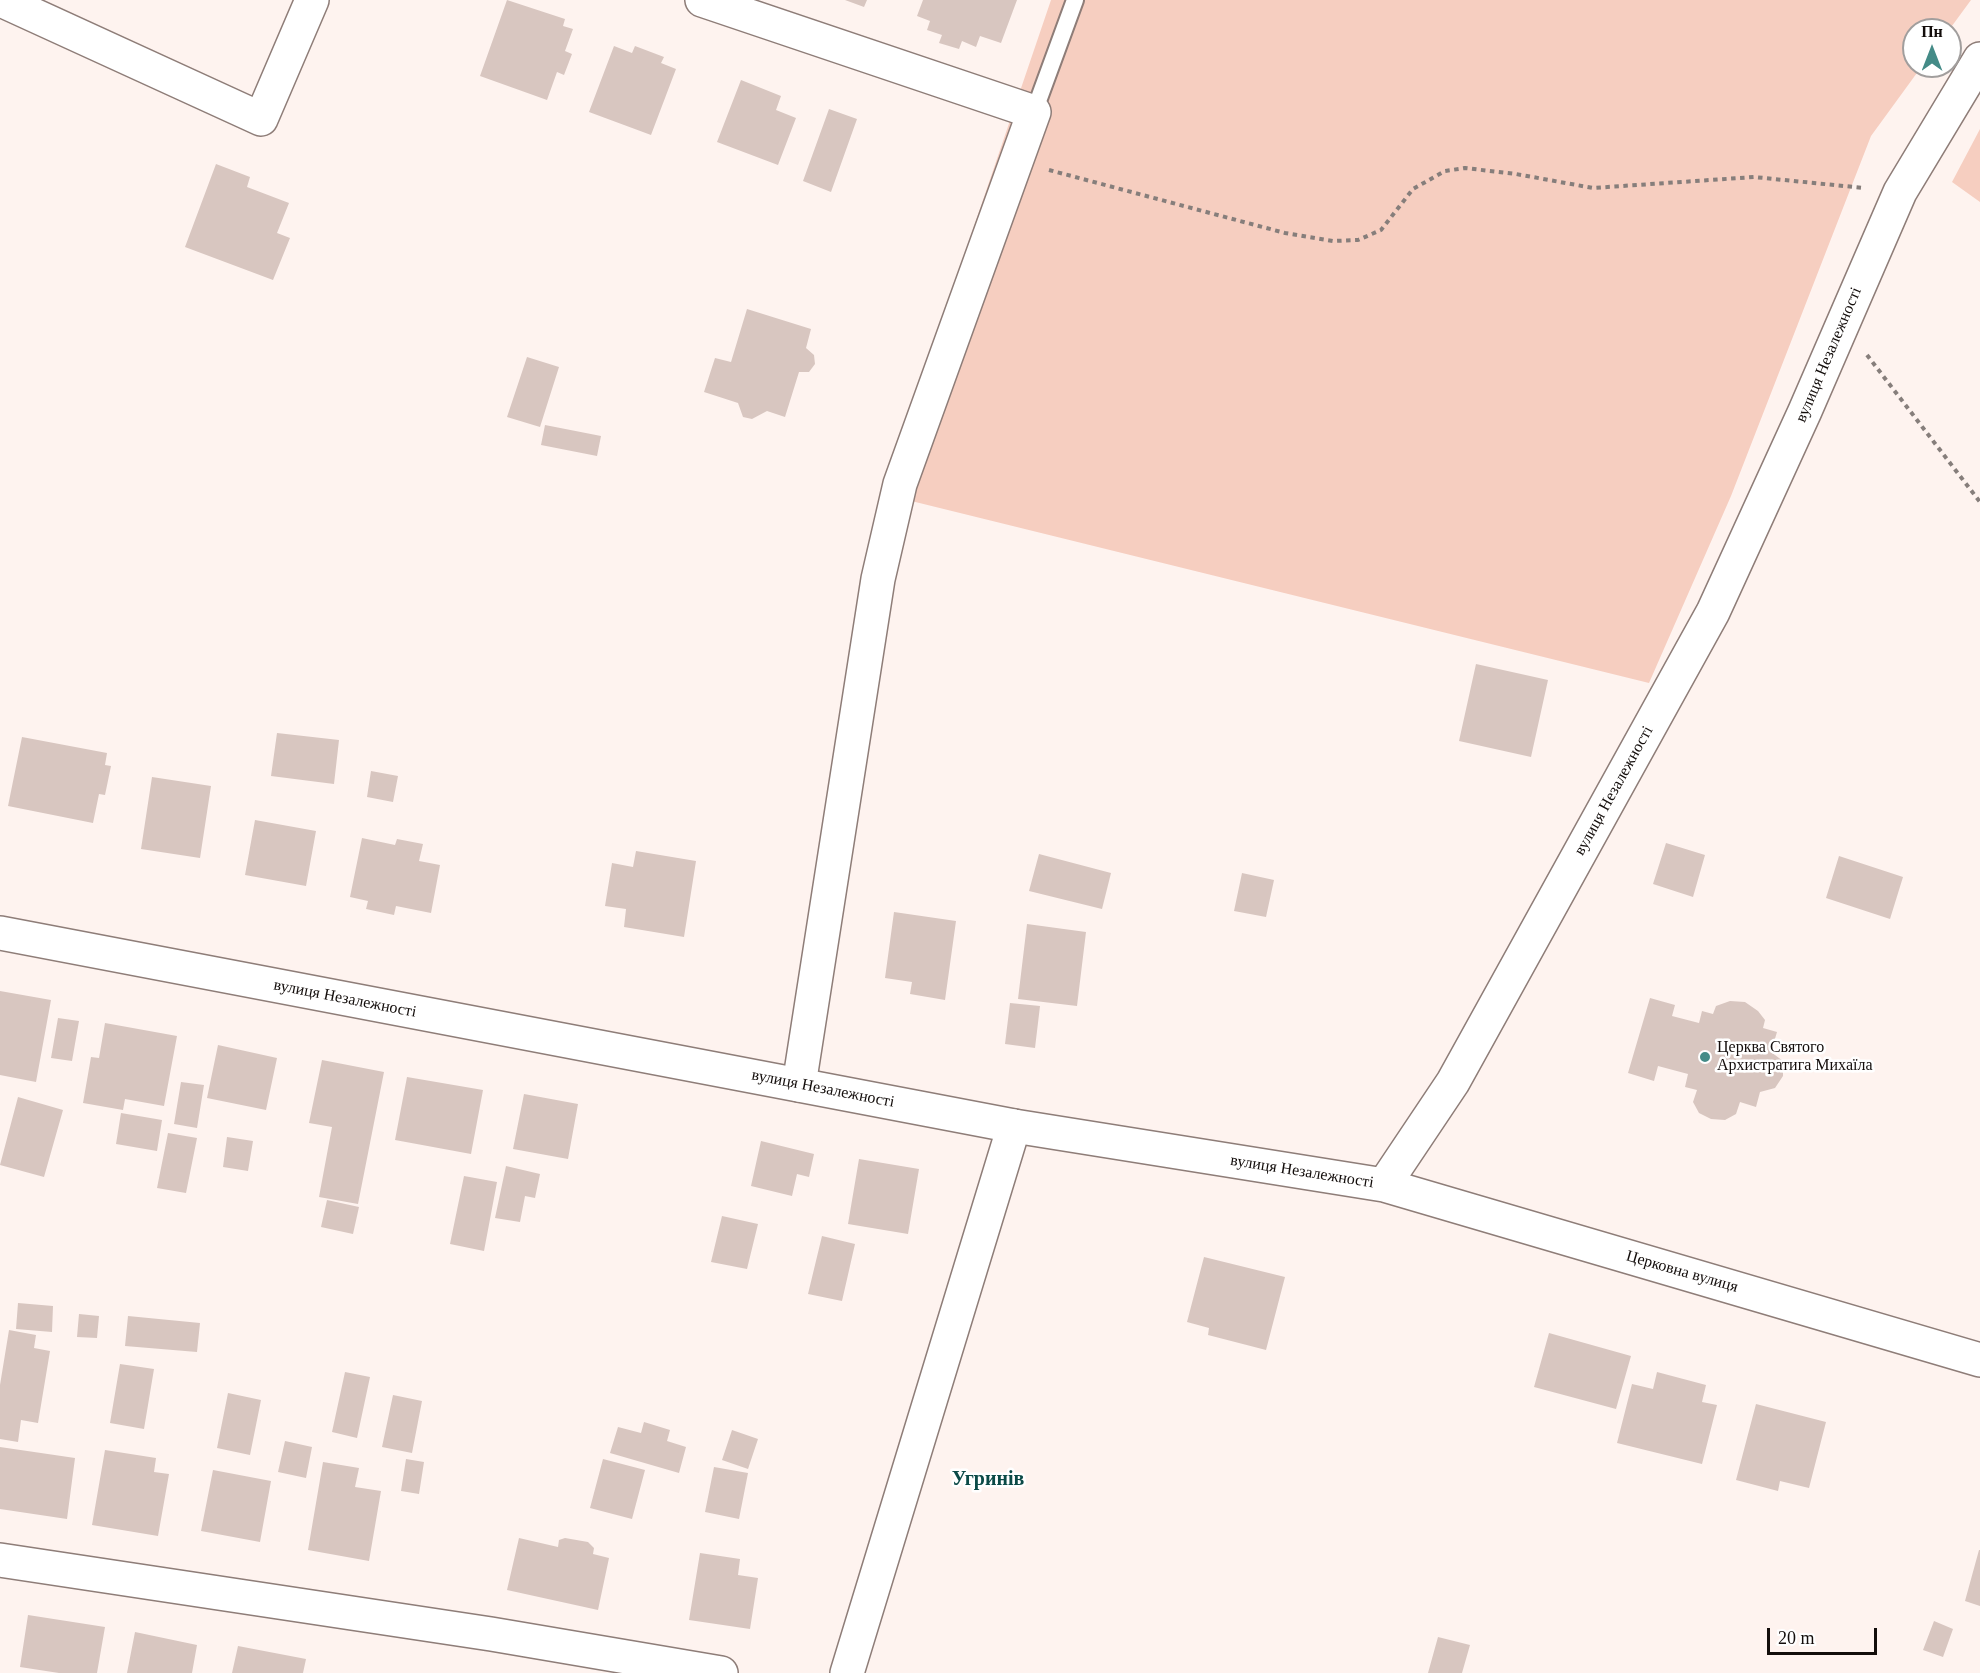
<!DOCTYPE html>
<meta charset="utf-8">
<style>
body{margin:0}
#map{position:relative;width:1980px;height:1673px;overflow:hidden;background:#fef3ef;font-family:Georgia,serif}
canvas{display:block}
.north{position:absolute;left:1902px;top:18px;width:60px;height:60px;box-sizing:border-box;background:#fff;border:2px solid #a19e9d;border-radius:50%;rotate:0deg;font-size:16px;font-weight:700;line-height:24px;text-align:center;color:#130d0b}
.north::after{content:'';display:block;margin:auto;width:21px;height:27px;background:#448b87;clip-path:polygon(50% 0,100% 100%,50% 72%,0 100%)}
.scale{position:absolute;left:1767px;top:1628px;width:110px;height:27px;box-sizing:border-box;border:3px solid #130d0b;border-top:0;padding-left:8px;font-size:18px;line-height:21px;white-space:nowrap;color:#130d0b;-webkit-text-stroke:4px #fff;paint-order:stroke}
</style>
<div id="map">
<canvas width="1980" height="1673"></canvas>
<div class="north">Пн</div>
<div class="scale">20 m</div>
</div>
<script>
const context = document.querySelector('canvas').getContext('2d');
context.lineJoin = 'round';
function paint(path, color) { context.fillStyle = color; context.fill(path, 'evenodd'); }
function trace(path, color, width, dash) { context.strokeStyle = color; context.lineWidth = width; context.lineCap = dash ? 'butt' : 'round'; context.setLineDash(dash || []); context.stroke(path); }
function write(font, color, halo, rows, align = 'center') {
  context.font = font + ' Georgia,serif'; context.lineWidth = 5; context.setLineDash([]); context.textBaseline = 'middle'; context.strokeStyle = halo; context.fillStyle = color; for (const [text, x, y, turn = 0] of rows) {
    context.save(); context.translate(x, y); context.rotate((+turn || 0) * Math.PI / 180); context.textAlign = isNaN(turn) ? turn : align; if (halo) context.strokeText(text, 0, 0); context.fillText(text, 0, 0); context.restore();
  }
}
paint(new Path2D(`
 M 1051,0 L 1971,0 L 1949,30 L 1914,30 L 1914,66 L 1922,66 L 1871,136 L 1731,496 L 1649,683 L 883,494 Z
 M 1980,129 L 1980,202 L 1952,182 Z`), '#f6cec0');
paint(new Path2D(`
 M 507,0 L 565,19 L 563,26 L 573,29 L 565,51 L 572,54 L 564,75 L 557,72 L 547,100 L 480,76 Z
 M 845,0 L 867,0 L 864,7 Z
 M 923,0 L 1017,0 L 1001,43 L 980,36 L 976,47 L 962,41 L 959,49 L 939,43 L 942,35 L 927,30 L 930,21 L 917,16 Z
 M 614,46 L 632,53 L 635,46 L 664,57 L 661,63 L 676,69 L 651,135 L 589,112 Z
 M 741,80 L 781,96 L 776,110 L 796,118 L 778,165 L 717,142 Z
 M 829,109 L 857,119 L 831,192 L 803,181 Z
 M 216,164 L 250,177 L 247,187 L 289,203 L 277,233 L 290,238 L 273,280 L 185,247 Z
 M 747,309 L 811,329 L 806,348 L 814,355 L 815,364 L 809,372 L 799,372 L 785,417 L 767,411 L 752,419 L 743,417 L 738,403 L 704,392 L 715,358 L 731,362 Z
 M 527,357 L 559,367 L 540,427 L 507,417 Z
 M 545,425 L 601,436 L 597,456 L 541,445 Z
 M 1476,664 L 1548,680 L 1531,757 L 1459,741 Z
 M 277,733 L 339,740 L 334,784 L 271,776 Z
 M 22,737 L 107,753 L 105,765 L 111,766 L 105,795 L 99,794 L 93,823 L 8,806 Z
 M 371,771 L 398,776 L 393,802 L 367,797 Z
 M 152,777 L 211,786 L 200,858 L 141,849 Z
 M 255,820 L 316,831 L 306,886 L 245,875 Z
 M 362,838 L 395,845 L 397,839 L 423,844 L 419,861 L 440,865 L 431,913 L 396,906 L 394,915 L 366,909 L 368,901 L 350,897 Z
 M 1666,843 L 1705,855 L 1693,897 L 1653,884 Z
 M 636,851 L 696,861 L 684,937 L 624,927 L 626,909 L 605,906 L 612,863 L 633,867 Z
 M 1039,854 L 1111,873 L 1102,909 L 1029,891 Z
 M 1839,856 L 1903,877 L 1890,919 L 1826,898 Z
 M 1242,873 L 1274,880 L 1266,917 L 1234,911 Z
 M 894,912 L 956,921 L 945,1000 L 910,994 L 912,982 L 885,978 Z
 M 1027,924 L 1086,932 L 1077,1006 L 1018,999 Z
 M 0,991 L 51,1000 L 36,1082 L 0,1075 Z
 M 1650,998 L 1675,1005 L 1672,1016 L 1699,1023 L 1702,1011 L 1713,1014 L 1716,1006 L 1730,1001 L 1745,1002 L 1758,1011 L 1765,1020 L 1763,1028 L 1777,1032 L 1771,1052 L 1783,1061 L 1783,1076 L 1775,1088 L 1760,1092 L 1756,1107 L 1740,1102 L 1736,1114 L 1725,1120 L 1711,1119 L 1699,1113 L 1693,1102 L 1697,1090 L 1685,1087 L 1688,1074 L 1658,1066 L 1654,1081 L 1628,1073 Z
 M 1010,1003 L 1040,1006 L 1035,1048 L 1005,1044 Z
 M 58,1018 L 79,1021 L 72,1061 L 51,1058 Z
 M 105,1023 L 177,1036 L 164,1106 L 125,1099 L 123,1110 L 83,1103 L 91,1057 L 99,1058 Z
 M 218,1045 L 277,1058 L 266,1110 L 207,1098 Z
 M 322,1060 L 384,1072 L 358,1204 L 319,1197 L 332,1127 L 309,1123 Z
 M 407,1077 L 483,1090 L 471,1154 L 395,1140 Z
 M 181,1082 L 204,1085 L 197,1128 L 174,1124 Z
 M 524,1094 L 578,1104 L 568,1159 L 513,1149 Z
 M 18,1097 L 63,1110 L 44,1177 L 0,1165 Z
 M 121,1113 L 162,1120 L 157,1151 L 116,1144 Z
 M 168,1133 L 197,1138 L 186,1193 L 157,1188 Z
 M 227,1137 L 253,1141 L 248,1171 L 223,1167 Z
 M 761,1141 L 814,1154 L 809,1177 L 797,1174 L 792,1196 L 751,1186 Z
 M 859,1159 L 919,1169 L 908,1234 L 848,1224 Z
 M 506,1166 L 540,1174 L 535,1198 L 525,1196 L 520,1222 L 495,1218 Z
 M 464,1176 L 497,1182 L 484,1251 L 450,1244 Z
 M 327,1200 L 359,1207 L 353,1234 L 321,1227 Z
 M 722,1216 L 758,1224 L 747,1269 L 711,1262 Z
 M 822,1236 L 855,1244 L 842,1301 L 808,1294 Z
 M 1204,1257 L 1285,1277 L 1266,1350 L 1208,1335 L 1209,1328 L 1187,1322 Z
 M 18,1303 L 53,1306 L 52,1332 L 16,1329 Z
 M 79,1314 L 99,1316 L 97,1338 L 77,1337 Z
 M 128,1316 L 200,1323 L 197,1352 L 125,1346 Z
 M 9,1330 L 36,1335 L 34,1348 L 50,1351 L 38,1423 L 21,1420 L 18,1442 L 0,1439 L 0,1385 Z
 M 1549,1333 L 1631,1356 L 1616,1409 L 1534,1387 Z
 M 120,1364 L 154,1369 L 144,1429 L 110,1423 Z
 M 345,1372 L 370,1377 L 357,1438 L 332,1432 Z
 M 1657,1372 L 1706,1385 L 1702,1402 L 1717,1405 L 1702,1464 L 1617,1443 L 1632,1384 L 1653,1389 Z
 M 228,1393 L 261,1400 L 250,1455 L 217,1448 Z
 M 393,1395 L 422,1401 L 412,1453 L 382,1447 Z
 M 1756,1404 L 1826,1422 L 1809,1488 L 1780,1481 L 1778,1491 L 1736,1480 Z
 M 644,1422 L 670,1430 L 667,1441 L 686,1447 L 679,1473 L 610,1453 L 618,1427 L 641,1433 Z
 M 732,1430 L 758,1439 L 748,1469 L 722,1460 Z
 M 285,1441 L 312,1447 L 306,1478 L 278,1472 Z
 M 0,1447 L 75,1458 L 67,1519 L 0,1509 Z
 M 105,1450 L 156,1458 L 154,1472 L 169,1474 L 158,1536 L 92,1525 Z
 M 406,1459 L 424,1462 L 419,1494 L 401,1491 Z
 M 603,1459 L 645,1470 L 632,1519 L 590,1508 Z
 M 323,1462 L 359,1468 L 355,1487 L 381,1491 L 369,1561 L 308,1550 Z
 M 714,1467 L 748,1473 L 739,1519 L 705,1512 Z
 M 213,1470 L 271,1481 L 260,1542 L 201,1531 Z
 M 519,1538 L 558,1547 L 559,1540 L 565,1538 L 588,1542 L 594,1548 L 593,1554 L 609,1558 L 598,1610 L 507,1590 Z
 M 1979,1550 L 1980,1550 L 1980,1606 L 1965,1601 Z
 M 700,1553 L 740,1559 L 738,1575 L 758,1578 L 750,1629 L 689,1620 Z
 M 28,1615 L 105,1627 L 97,1673 L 59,1673 L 20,1667 Z
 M 1934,1621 L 1953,1629 L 1943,1657 L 1923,1650 Z
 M 135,1632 L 197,1645 L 192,1673 L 127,1673 Z
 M 1438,1637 L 1470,1645 L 1462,1673 L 1428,1673 Z
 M 238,1646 L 306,1659 L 303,1673 L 232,1673 Z`), '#d8c6c0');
const service = new Path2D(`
 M 1034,112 L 1075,0`);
const minor = new Path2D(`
 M 1,0 L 261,119 L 312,0
 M 702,0 L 1034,112 L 900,484 L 878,579 L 799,1085
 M 0,1560 L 491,1634 L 721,1673
 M 847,1673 L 1014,1126`);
const tertiary = new Path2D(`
 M 0,933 L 1014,1126 L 1384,1185 L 1453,1082 L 1713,612 L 1805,411 L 1900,192 L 1980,59
 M 1384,1185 L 1980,1360`);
trace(service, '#8e7d78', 20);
trace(minor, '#8e7d78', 36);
trace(tertiary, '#8e7d78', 36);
trace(new Path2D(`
 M 1049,170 L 1285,233 L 1333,241 L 1358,240 L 1381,230 L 1413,189 L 1445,171 L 1465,168 L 1516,174 L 1593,188 L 1754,177 L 1864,188
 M 1867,355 L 1980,502`), '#867e7b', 4, [4.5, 4.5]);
trace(service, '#fff', 16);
trace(minor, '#fff', 33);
trace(tertiary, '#fff', 33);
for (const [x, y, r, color] of [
 [1705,1057,6,"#448b87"]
]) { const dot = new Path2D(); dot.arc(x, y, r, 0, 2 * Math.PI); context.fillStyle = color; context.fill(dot); trace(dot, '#fff', 2); }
write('16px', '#130d0b', '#fff', [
 ["вулиця Незалежності",1829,355,-67],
 ["вулиця Незалежності",1614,791,-61],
 ["вулиця Незалежності",345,999,11],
 ["вулиця Незалежності",823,1089,11],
 ["вулиця Незалежності",1302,1172,9],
 ["Церковна вулиця",1682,1272,16]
]);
write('16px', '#130d0b', '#fff', [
 ["Церква Святого",1717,1048],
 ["Архистратига Михаїла",1717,1066]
], 'left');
write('bold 20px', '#0b4a47', '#fff', [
 ["Угринів",988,1480]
]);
</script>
